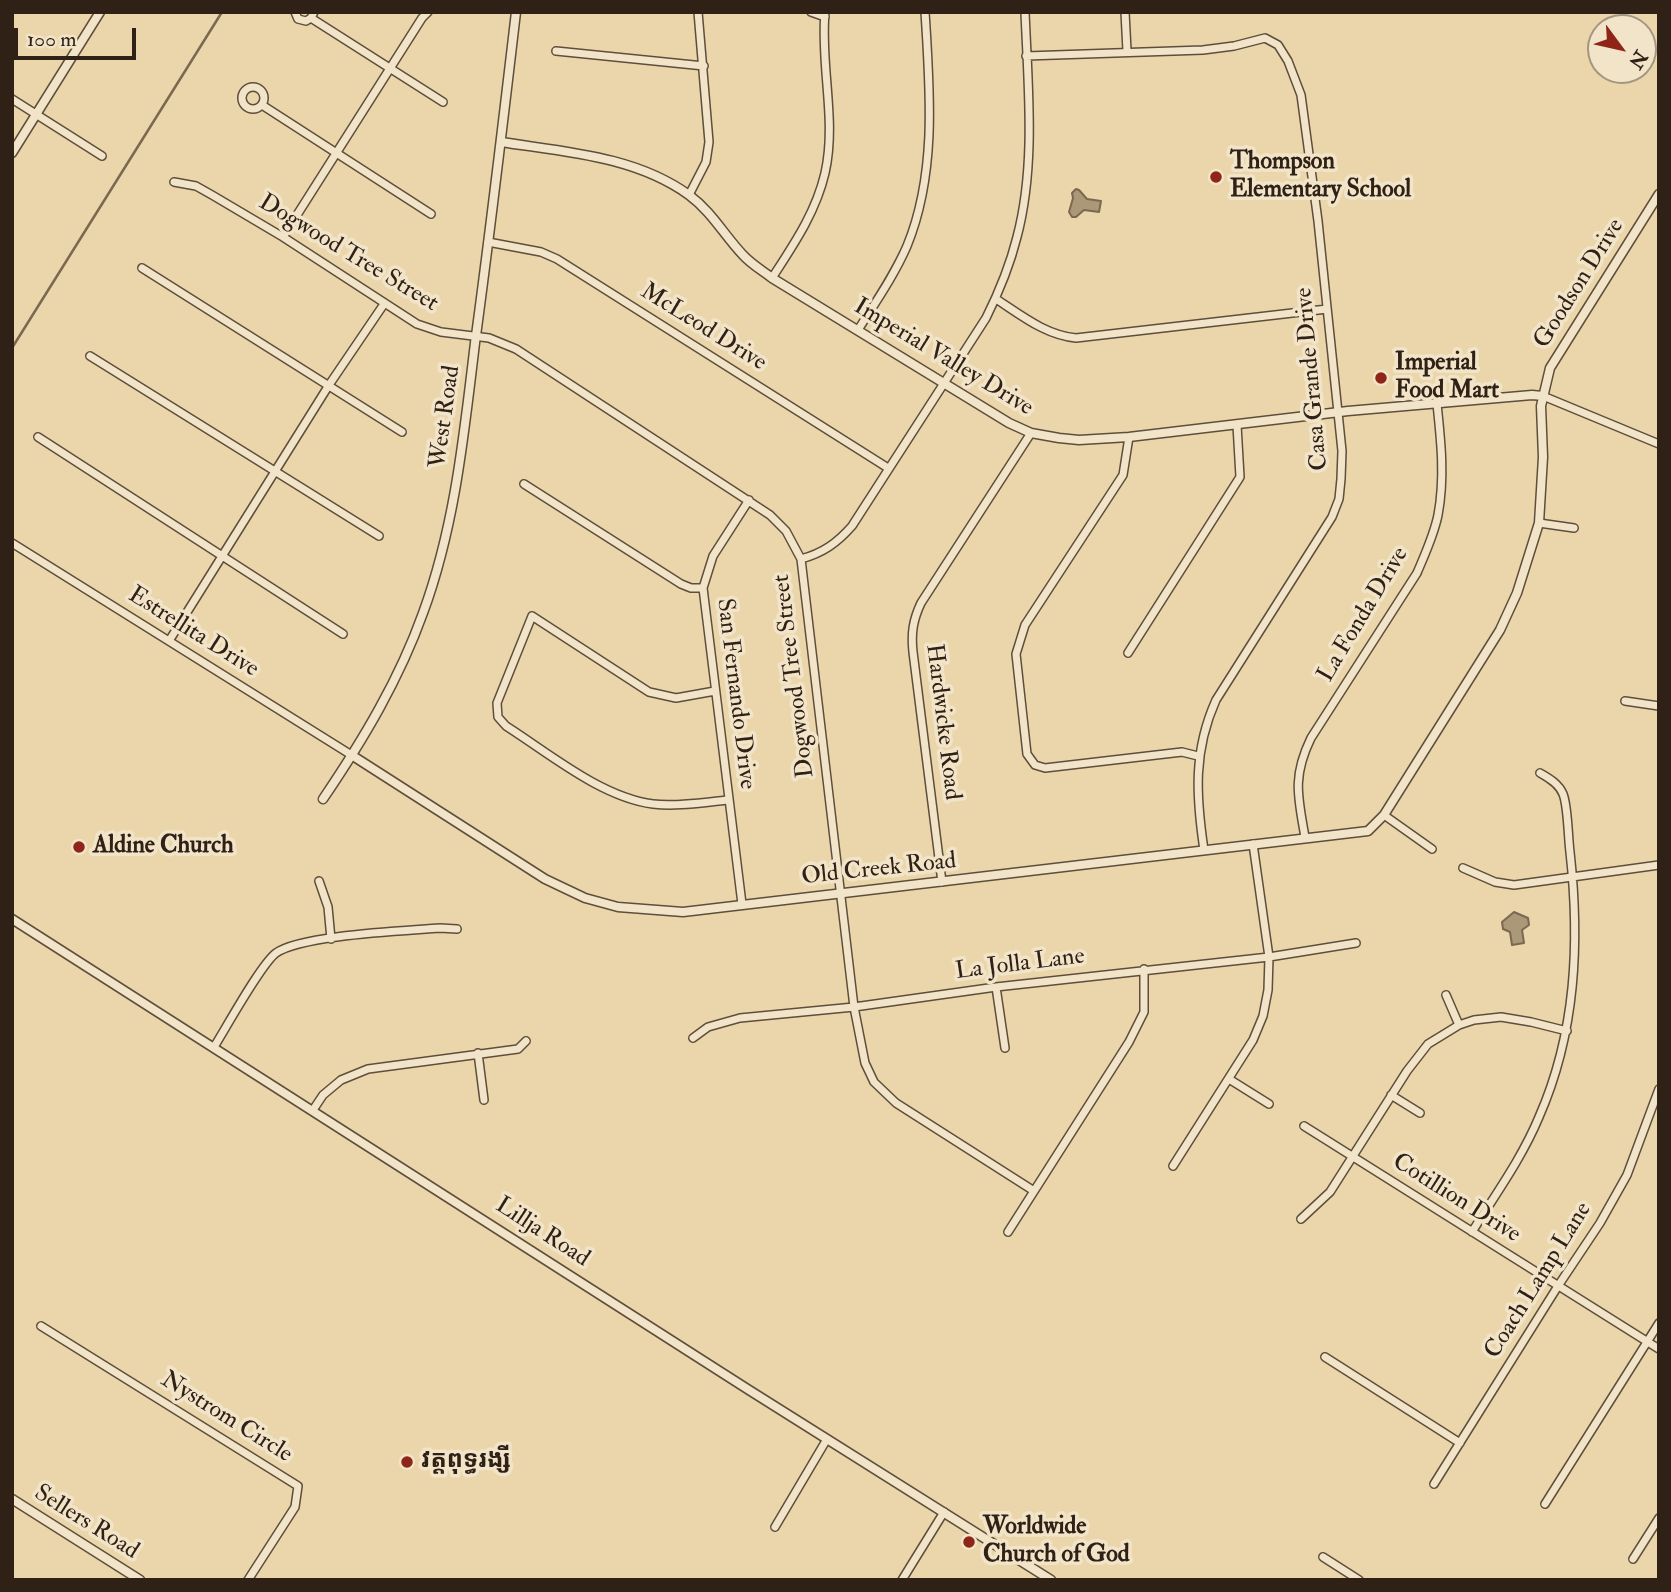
<!DOCTYPE html>
<meta charset="utf-8">
<style>
body{margin:0}
#map{position:relative;width:1671px;height:1592px;overflow:hidden;background:#ead6aa;font-family:"IM FELL Double Pica",serif}
canvas{display:block}
.frame{position:absolute;inset:0;border:14px solid #302116;pointer-events:none}
.north{position:absolute;left:1587px;top:14px;width:70px;height:70px;box-sizing:border-box;background:#f1e4c8;border:2px solid #a49681;border-radius:50%;rotate:123deg;font-size:19px;font-weight:700;line-height:28px;text-align:center;color:#302116}
.north::after{content:'';display:block;margin:auto;width:24px;height:32px;background:#8f2418;clip-path:polygon(50% 0,100% 100%,50% 72%,0 100%)}
.scale{position:absolute;left:14px;top:28px;width:122px;height:32px;box-sizing:border-box;border:4px solid #302116;border-top:0;padding-left:9px;font-size:21px;line-height:24px;white-space:nowrap;color:#302116;-webkit-text-stroke:5px #f1e4c8;paint-order:stroke}
</style>
<div id="map">
<canvas width="1671" height="1592"></canvas>
<div class="frame"></div>
<div class="north">N</div>
<div class="scale">100 m</div>
</div>
<script>
const context = document.querySelector('canvas').getContext('2d');
context.lineJoin = 'round';
function paint(path, color) { context.fillStyle = color; context.fill(path, 'evenodd'); }
function trace(path, color, width, dash) { context.strokeStyle = color; context.lineWidth = width; context.lineCap = dash ? 'butt' : 'round'; context.setLineDash(dash || []); context.stroke(path); }
function write(font, color, halo, rows, align = 'center') {
  context.font = font + ' "IM FELL Double Pica","Noto Sans Khmer",serif'; context.lineWidth = 7; context.setLineDash([]); context.textBaseline = 'middle'; context.strokeStyle = halo; context.fillStyle = color; for (const [text, x, y, turn = 0] of rows) {
    context.save(); context.translate(x, y); context.rotate((+turn || 0) * Math.PI / 180); context.textAlign = isNaN(turn) ? turn : align; if (halo) context.strokeText(text, 0, 0); context.fillText(text, 0, 0); context.restore();
  }
}
const water = new Path2D(`
 M 1076,189 L 1079,190 L 1087,199 L 1101,201 L 1099,212 L 1084,210 L 1076,217 L 1072,217 L 1069,212 L 1073,198 L 1072,193 Z
 M 1514,912 L 1528,918 L 1529,925 L 1522,930 L 1524,943 L 1512,945 L 1510,932 L 1503,929 L 1502,922 Z`);
paint(water, '#ab9878');
trace(water, '#7a6851', 2);
trace(new Path2D(`
 M 12,348 L 222,12`), '#7a6851', 2.5);
const minor = new Path2D(`
 M 295,12 L 298,19 L 306,21 L 311,18 L 314,12
 M 811,12 L 825,17
 M 1125,12 L 1127,51
 M 311,18 L 443,102
 M 556,51 L 704,66
 M 1026,56 L 1203,50 L 1234,46 L 1265,38 L 1278,45 L 1288,61 L 1301,95 L 1318,221 L 1339,422 L 1342,451 L 1341,479 L 1339,499 L 1332,517 L 1216,700 C 1193,751 1196,796 1204,850
 M242 98a11 11 0 1 1 22 0a11 11 0 1 1-22 0Z
 M 12,99 L 102,156
 M 262,105 L 431,214
 M 174,182 L 196,186 L 212,195 L 283,237 L 417,324 L 441,332 L 489,338 L 516,349 L 770,515 L 786,531 L 801,559 L 854,1007 L 865,1063 L 874,1082 L 896,1103 L 1034,1191
 M 689,195 L 706,162 L 709,142 L 698,12
 M 283,237 L 422,18 L 428,12
 M 488,242 L 541,252 L 557,259 L 888,468
 M 142,268 L 402,432
 M 772,278 C 794,244 816,212 825,173 C 837,121 820,65 825,12
 M 996,299 C 1021,315 1045,335 1076,338 L 1327,309
 M 858,330 C 875,303 894,276 907,246 C 937,173 930,90 925,12
 M 90,356 L 379,536
 M 1543,396 L 1659,444
 M 38,437 L 343,634
 M 1129,437 L 1123,475 L 1025,625 L 1016,654 L 1027,754 L 1035,765 L 1045,768 L 1182,752 L 1198,756
 M 524,484 L 681,584 L 691,588 L 703,588
 M 1539,523 L 1574,528
 M 12,543 L 353,756
 M 801,559 C 823,553 837,543 852,526 L 986,318 C 999,292 1010,265 1017,237 C 1036,165 1028,87 1025,12
 M 169,641 L 329,385 L 384,304
 M 1128,653 L 1240,477 L 1237,425
 M 715,691 L 676,698 L 649,692 L 532,616 L 497,703 L 498,717 L 506,726 C 550,754 601,797 653,804 C 678,807 705,802 729,800
 M 1625,701 L 1659,706
 M 1384,815 L 1432,849
 M 1305,837 C 1298,797 1292,777 1311,738 L 1417,573 C 1425,554 1434,535 1438,515 C 1445,478 1441,441 1437,404
 M 1463,868 L 1495,882 L 1514,885 L 1659,865
 M 319,881 L 328,907 L 331,939
 M 942,882 L 913,652 C 911,633 913,620 921,603 L 1031,433
 M 742,904 L 703,588 L 713,556 L 749,500
 M 996,987 L 1005,1048
 M 1446,995 L 1459,1025
 M 693,1038 L 708,1027 L 740,1018 L 854,1007 L 996,987 L 1269,957 L 1356,943
 M 214,1047 C 226,1028 261,964 276,953 C 301,935 404,931 440,928 L 457,929
 M 478,1053 L 484,1100
 M 1229,1079 L 1269,1104
 M 1391,1095 L 1420,1113
 M 313,1110 L 323,1095 L 341,1080 L 368,1069 L 518,1049 L 526,1041
 M 1304,1126 L 1659,1349
 M 1173,1166 L 1253,1040 L 1263,1016 L 1268,990 L 1269,957 L 1253,844
 M 1301,1219 L 1330,1192 L 1407,1071 L 1428,1044 L 1459,1025 L 1474,1020 L 1501,1017 L 1531,1022 L 1567,1031
 M 1008,1232 L 1129,1042 L 1144,1012 L 1144,969
 M 1472,1232 C 1495,1195 1522,1158 1539,1117 C 1576,1033 1580,942 1570,852 C 1568,837 1568,806 1563,794 C 1559,784 1549,778 1540,773
 M 41,1326 L 298,1486 L 295,1507 L 248,1580
 M 1325,1357 L 1460,1443
 M 1434,1484 L 1558,1286 L 1600,1223 L 1627,1175 L 1659,1089
 M 1545,1504 L 1659,1323
 M 775,1527 L 827,1439
 M 1323,1557 L 1359,1580
 M 1633,1559 L 1659,1518
 M 902,1580 L 944,1512`);
const tertiary = new Path2D(`
 M 501,142 C 565,152 635,156 689,195 C 712,212 724,235 743,255 C 751,264 763,271 772,278 L 1009,423 L 1031,433 L 1059,438 L 1079,440 L 1129,437 L 1348,411 L 1532,395 L 1543,396
 M 12,153 L 100,12
 M 353,756 L 545,879 L 585,898 L 618,907 L 683,912 L 1368,831 L 1384,815 L 1500,630 L 1517,593 L 1539,523 L 1543,457 L 1541,406 L 1550,368 L 1659,194
 M 323,799 C 363,740 399,680 423,613 C 455,526 464,434 475,343 C 490,233 503,123 516,12
 M 12,919 L 749,1390 L 1051,1580
 M 12,1499 L 140,1580`);
trace(minor, '#5e4e3b', 10);
trace(tertiary, '#5e4e3b', 11);
trace(minor, '#f1e4c8', 7);
trace(tertiary, '#f1e4c8', 8);
for (const [x, y, r, color] of [
 [1216,177,7,"#8f2418"],
 [1381,378,7,"#8f2418"],
 [79,847,7,"#8f2418"],
 [407,1462,7,"#8f2418"],
 [969,1542,7,"#8f2418"]
]) { const dot = new Path2D(); dot.arc(x, y, r, 0, 2 * Math.PI); context.fillStyle = color; context.fill(dot); trace(dot, '#f1e4c8', 2.5); }
write('bold 24px', '#302116', '#f1e4c8', [
 ["Thompson",1230,163],
 ["Elementary School",1230,191],
 ["Imperial",1395,364],
 ["Food Mart",1395,392],
 ["Aldine Church",93,847],
 ["វត្តពុទ្ធរង្សី",421,1462],
 ["Worldwide",983,1528],
 ["Church of God",983,1556]
], 'left');
write('24px', '#302116', '#f1e4c8', [
 ["Dogwood Tree Street",348,254,31],
 ["Goodson Drive",1580,284,-58],
 ["McLeod Drive",703,328,32],
 ["Imperial Valley Drive",943,358,31],
 ["Casa Grande Drive",1313,379,-95],
 ["West Road",446,417,-82],
 ["La Fonda Drive",1364,615,-59],
 ["Estrellita Drive",193,633,32],
 ["Dogwood Tree Street",795,676,-97],
 ["San Fernando Drive",735,694,83],
 ["Hardwicke Road",942,722,83],
 ["Old Creek Road",879,870,-6],
 ["La Jolla Lane",1020,965,-7],
 ["Cotillion Drive",1456,1199,32],
 ["Lillja Road",542,1233,33],
 ["Coach Lamp Lane",1539,1281,-58],
 ["Nystrom Circle",226,1418,32],
 ["Sellers Road",86,1523,32]
]);
</script>
